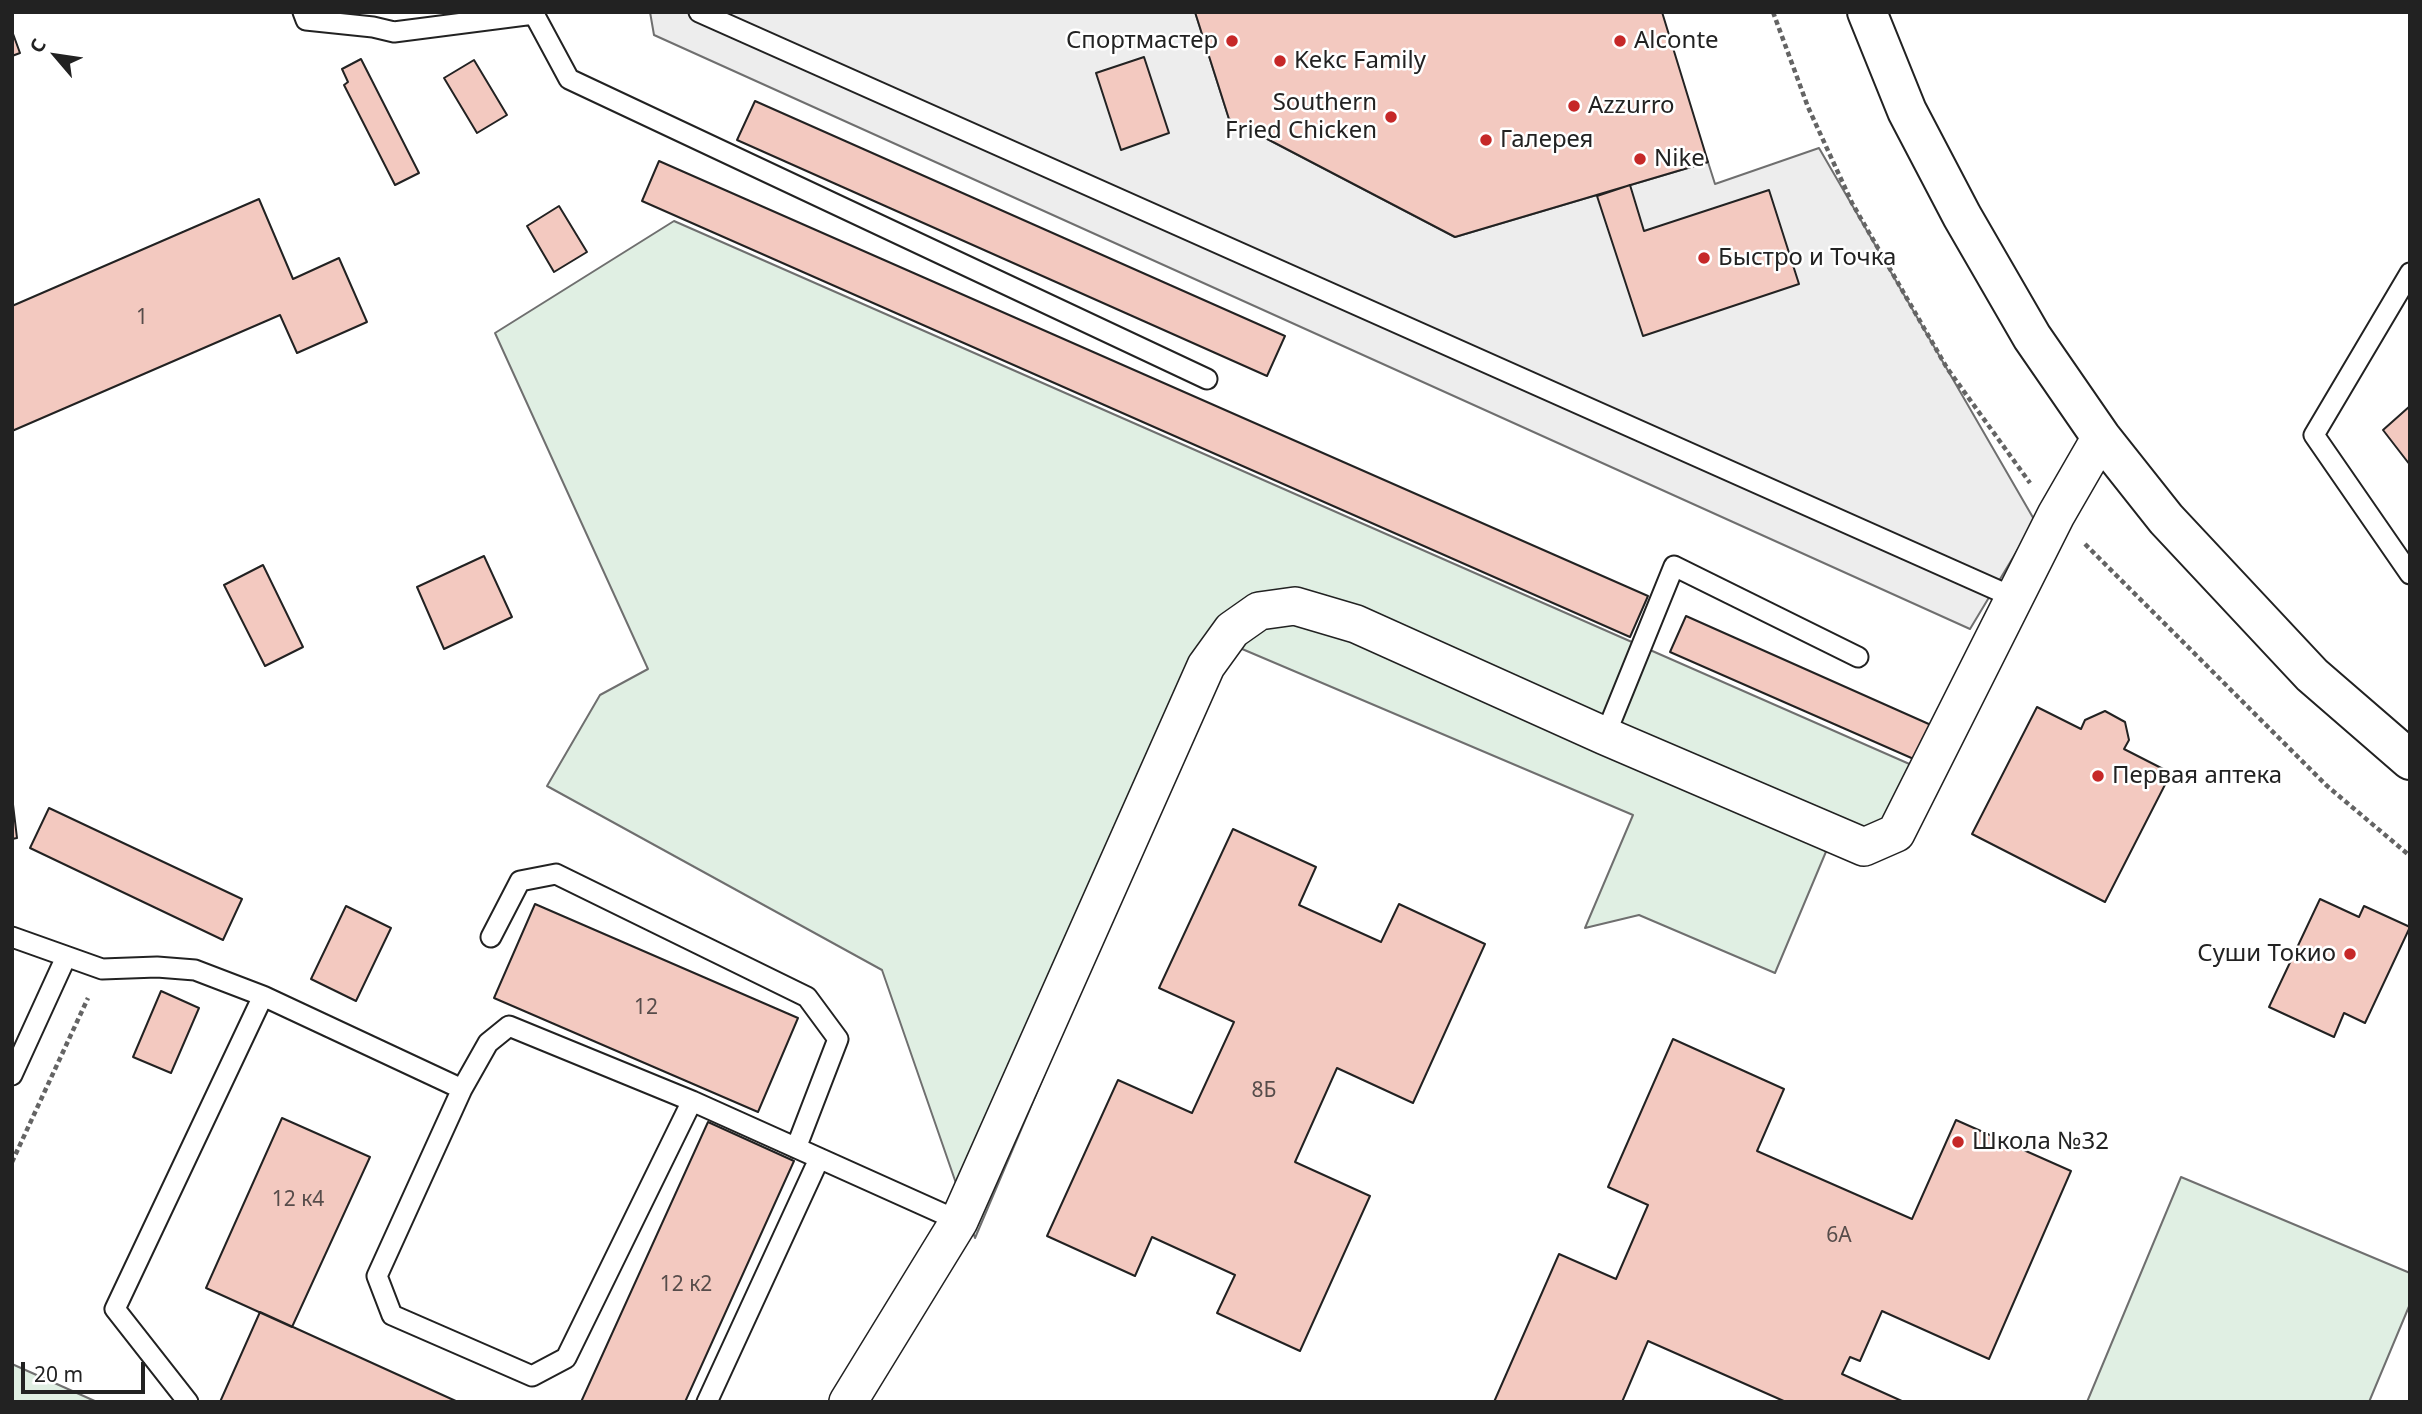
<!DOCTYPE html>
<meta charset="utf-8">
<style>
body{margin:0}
#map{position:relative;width:2422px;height:1414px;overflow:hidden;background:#fff;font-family:"Noto Sans",sans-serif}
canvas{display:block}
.frame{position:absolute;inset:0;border:14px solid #222;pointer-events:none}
.north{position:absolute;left:21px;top:21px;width:70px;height:70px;-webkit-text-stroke:5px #fff;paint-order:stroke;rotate:299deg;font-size:19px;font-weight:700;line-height:28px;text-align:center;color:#222}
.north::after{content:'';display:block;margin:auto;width:24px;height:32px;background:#222;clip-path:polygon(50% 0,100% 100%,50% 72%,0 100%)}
.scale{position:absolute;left:21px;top:1362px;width:124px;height:32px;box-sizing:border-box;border:4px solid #222;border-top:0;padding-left:9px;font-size:21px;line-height:24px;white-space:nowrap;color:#222;-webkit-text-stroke:5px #fff;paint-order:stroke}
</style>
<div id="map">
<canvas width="2422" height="1414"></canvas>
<div class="frame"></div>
<div class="north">С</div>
<div class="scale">20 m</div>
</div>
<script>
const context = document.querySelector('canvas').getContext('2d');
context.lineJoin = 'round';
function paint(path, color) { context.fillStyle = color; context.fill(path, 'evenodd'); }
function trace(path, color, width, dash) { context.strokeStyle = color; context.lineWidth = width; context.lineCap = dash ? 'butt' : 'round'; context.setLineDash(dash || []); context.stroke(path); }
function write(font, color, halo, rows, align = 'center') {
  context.font = font + ' "Noto Sans",sans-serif'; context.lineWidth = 5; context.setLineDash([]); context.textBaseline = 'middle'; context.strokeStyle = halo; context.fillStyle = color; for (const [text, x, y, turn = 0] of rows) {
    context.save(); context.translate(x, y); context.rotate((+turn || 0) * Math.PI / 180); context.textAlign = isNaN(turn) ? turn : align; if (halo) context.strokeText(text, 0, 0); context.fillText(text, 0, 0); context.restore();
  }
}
const green = new Path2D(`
 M 674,221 L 1914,766 L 1896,833 L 1833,835 L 1775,973 L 1639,915 L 1585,928 L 1633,815 L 1228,643 L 975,1238 L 882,970 L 547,786 L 600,695 L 648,669 L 495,333 Z
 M 2181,1177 L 2410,1273 L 2410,1304 L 2369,1402 L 2087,1402 Z
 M 12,1364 L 97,1402 L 12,1402 Z`);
paint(green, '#e0efe3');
trace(green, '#6f6f6f', 2);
const parking = new Path2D(`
 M 650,12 L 1195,12 L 1229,119 L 1455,237 L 1708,162 L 1715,184 L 1819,148 L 2035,521 L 1970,629 L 654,35 Z`);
paint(parking, '#ededed');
trace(parking, '#6f6f6f', 2);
const building = new Path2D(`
 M 1195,12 L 1662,12 L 1708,162 L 1455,237 L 1229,119 Z
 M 12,31 L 20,53 L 12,56 Z
 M 1144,57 L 1169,133 L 1121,150 L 1096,73 Z
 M 361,59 L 419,173 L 395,185 L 344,85 L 348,82 L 342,69 Z
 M 474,60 L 507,115 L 477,133 L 444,78 Z
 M 755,101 L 1285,336 L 1267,376 L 737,140 Z
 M 659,161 L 1648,596 L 1630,637 L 642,201 Z
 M 1630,185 L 1644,231 L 1769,190 L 1799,284 L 1643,336 L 1597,196 Z
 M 259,199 L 293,279 L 339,258 L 367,322 L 297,353 L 280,315 L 12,431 L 12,306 Z
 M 559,206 L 587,252 L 554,272 L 527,226 Z
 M 2410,406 L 2410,465 L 2383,430 Z
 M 484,556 L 512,617 L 444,649 L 417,587 Z
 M 263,565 L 303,647 L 265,666 L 224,585 Z
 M 1686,616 L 1931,725 L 1916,760 L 1670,652 Z
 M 2037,707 L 2081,729 L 2085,720 L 2105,711 L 2125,722 L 2129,740 L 2124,749 L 2171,773 L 2105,902 L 1972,834 Z
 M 12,796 L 17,838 L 12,839 Z
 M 49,808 L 242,899 L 223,940 L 30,848 Z
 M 1233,829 L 1316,867 L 1299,905 L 1381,942 L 1399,904 L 1485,944 L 1413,1103 L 1337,1068 L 1295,1162 L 1370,1196 L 1300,1351 L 1217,1313 L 1235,1275 L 1152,1237 L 1135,1276 L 1047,1236 L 1118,1080 L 1192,1113 L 1234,1022 L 1159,988 Z
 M 2320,899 L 2359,917 L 2364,906 L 2410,927 L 2365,1023 L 2344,1013 L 2334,1037 L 2269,1007 Z
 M 535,904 L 798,1018 L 758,1112 L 494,998 Z
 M 346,906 L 391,928 L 356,1001 L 311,979 Z
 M 161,991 L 199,1008 L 171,1073 L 133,1057 Z
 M 1673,1039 L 1784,1089 L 1757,1151 L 1912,1219 L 1956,1120 L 2071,1171 L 1989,1359 L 1882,1311 L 1860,1361 L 1850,1357 L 1842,1374 L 1904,1402 L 1786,1402 L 1648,1341 L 1622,1402 L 1494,1402 L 1559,1254 L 1616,1279 L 1648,1205 L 1608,1187 Z
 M 282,1118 L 370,1157 L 292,1327 L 206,1288 Z
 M 708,1122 L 794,1161 L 685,1402 L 581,1402 Z
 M 260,1312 L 458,1402 L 220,1402 Z`);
paint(building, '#f3c9c0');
trace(building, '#222', 2);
const lane = new Path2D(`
 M 303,12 L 306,20 L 373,27 L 394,32 L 534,14 L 569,79 L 1207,379
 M 699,12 L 2015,598
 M 2410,273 L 2314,435 L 2410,574
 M 1605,736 L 1674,566 L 1858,657
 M 12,937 L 102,969 L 157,967 L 195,970 L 263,996
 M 491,937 L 520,881 L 556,874 L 807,997 L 838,1039 L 796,1148
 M 12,1075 L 66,957
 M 462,1089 L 488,1043 L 509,1026 L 692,1101
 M 188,1402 L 115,1309 L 263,996 L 462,1089 L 377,1276 L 392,1315 L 532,1376 L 566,1358 L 692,1101 L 959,1221
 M 707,1402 L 819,1159`);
const street = new Path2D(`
 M 848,1402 L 959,1221 L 1206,666 L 1232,630 L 1259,611 L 1295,606 L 1356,624 L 1605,736 L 1864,847 L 1896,833 L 2056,515 L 2101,437`);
const secondary = new Path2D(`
 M 1867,12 L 1907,111 L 1962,216 L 2032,337 L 2101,437 L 2166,519 L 2312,675 L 2410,760`);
trace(lane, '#222', 23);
trace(street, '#222', 40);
trace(secondary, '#222', 42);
trace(new Path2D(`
 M 1773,12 L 1808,107 L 1852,203 L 1947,368 L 2030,483
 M 2085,544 L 2326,785 L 2410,856
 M 12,1162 L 88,998`), '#646464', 4.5, [5, 3.5]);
trace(lane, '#fff', 19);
trace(street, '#fff', 37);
trace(secondary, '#fff', 38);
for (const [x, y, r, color] of [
 [1232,41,7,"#c62828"],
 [1620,41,7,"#c62828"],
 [1280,61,7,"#c62828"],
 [1574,106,7,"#c62828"],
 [1391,117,7,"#c62828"],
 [1486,140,7,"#c62828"],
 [1640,159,7,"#c62828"],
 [1704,258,7,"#c62828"],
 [2098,776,7,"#c62828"],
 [2350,954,7,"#c62828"],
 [1958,1142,7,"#c62828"]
]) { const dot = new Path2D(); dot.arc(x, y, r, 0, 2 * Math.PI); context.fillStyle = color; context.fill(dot); trace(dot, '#fff', 2.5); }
write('21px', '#564c4a', null, [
 ["1",142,318],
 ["12",646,1008],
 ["8Б",1264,1091],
 ["12 к4",298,1200],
 ["6А",1839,1236],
 ["12 к2",686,1285]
]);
write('24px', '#222', '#fff', [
 ["Спортмастер",1218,41,"right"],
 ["Alconte",1634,41],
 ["Kekc Family",1294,61],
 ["Southern",1377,103,"right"],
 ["Fried Chicken",1377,131,"right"],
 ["Azzurro",1588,106],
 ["Галерея",1500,140],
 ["Nike",1654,159],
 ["Быстро и Точка",1718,258],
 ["Первая аптека",2112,776],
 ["Суши Токио",2336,954,"right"],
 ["Школа №32",1972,1142]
], 'left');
</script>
